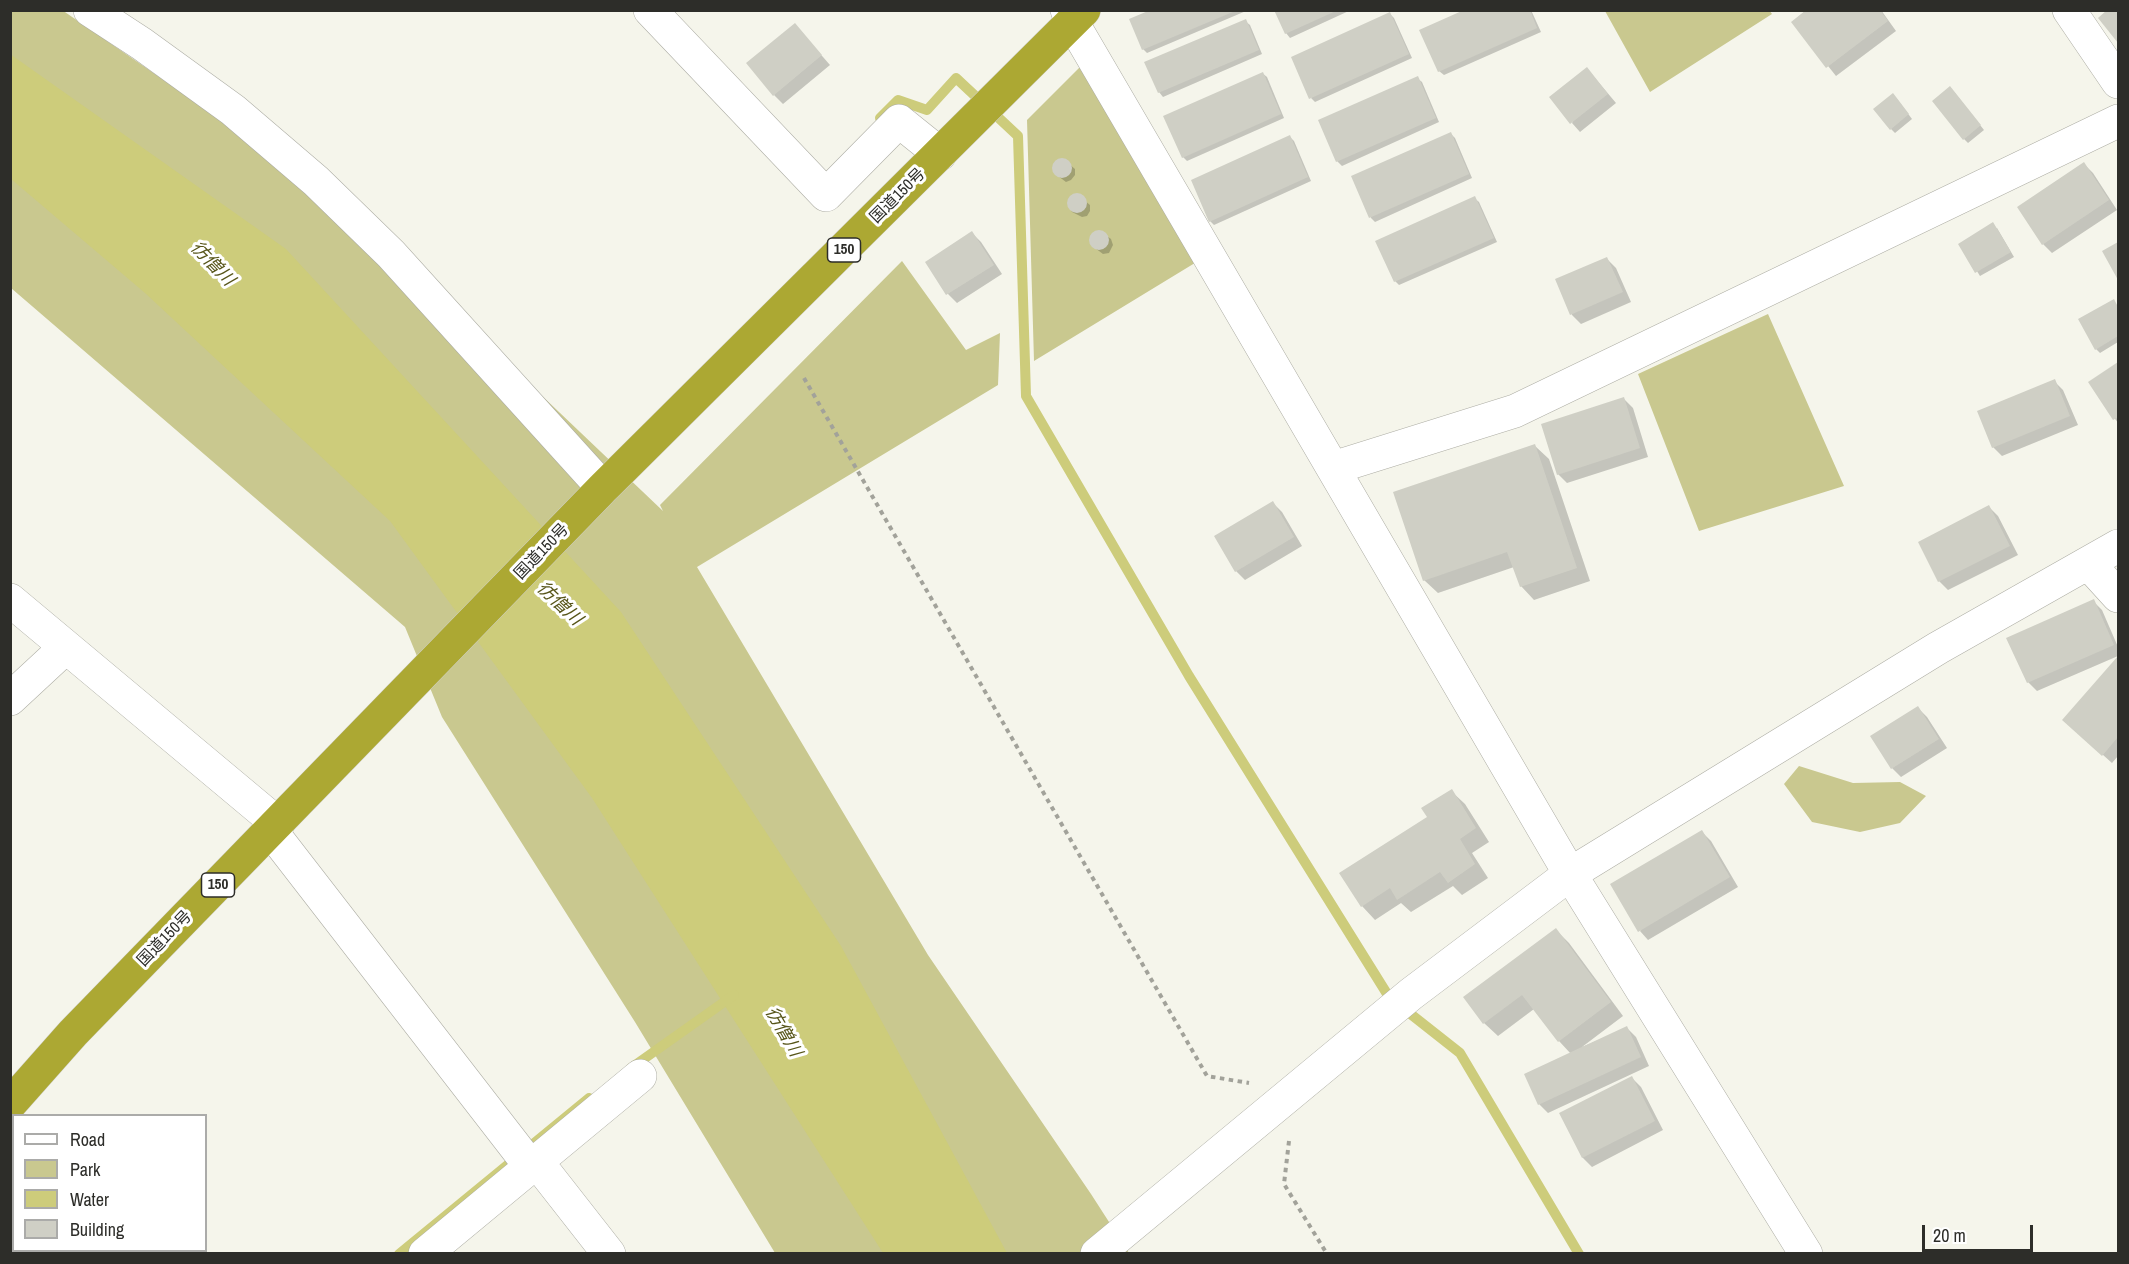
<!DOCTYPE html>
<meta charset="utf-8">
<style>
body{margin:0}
#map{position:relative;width:2129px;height:1264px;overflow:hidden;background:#f5f5eb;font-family:"Archivo Narrow",sans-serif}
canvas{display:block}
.frame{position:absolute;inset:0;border:12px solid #2d2d29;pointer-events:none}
.legend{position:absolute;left:12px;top:1114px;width:195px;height:138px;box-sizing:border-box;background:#fff;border:2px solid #ababa9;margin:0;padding:8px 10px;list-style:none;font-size:18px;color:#2d2d29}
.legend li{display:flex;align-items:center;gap:12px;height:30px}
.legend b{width:30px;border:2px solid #ababa9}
.scale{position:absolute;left:1922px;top:1225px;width:111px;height:27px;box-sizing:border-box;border:3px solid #2d2d29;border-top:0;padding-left:8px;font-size:18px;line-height:21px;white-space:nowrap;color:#2d2d29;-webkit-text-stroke:4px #fff;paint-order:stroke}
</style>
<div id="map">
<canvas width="2129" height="1264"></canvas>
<div class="frame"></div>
<ul class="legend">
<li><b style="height:8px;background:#fff"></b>Road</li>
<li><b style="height:16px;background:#c9c88f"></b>Park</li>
<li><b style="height:16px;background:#cdcc7b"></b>Water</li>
<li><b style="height:16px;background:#cfcfc5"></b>Building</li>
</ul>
<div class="scale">20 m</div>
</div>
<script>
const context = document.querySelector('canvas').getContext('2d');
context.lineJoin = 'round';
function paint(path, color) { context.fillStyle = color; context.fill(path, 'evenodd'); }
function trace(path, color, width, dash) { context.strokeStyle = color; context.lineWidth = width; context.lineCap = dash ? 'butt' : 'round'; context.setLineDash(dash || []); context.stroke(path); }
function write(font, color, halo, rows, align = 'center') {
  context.font = font + ' "Archivo Narrow","Noto Sans JP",sans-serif'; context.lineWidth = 6; context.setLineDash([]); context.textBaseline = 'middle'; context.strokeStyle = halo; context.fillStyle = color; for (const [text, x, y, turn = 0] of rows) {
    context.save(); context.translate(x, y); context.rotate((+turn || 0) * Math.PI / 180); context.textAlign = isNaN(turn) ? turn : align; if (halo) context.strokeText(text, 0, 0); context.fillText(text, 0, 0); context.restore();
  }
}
paint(new Path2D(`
 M 62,10 L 331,195 L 663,511 L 660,505 L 902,261 L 966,350 L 1000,333 L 998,385 L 697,567 L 928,955 L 1091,1194 L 1129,1253 L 775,1253 L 635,1022 L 442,717 L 405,627 L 11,288 L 11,11 Z
 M 1769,10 L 1772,14 L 1650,92 L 1605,11 Z
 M 1092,55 L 1208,255 L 1034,361 L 1027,120 Z
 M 1768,314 L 1844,486 L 1699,531 L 1638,374 Z
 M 1799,766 L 1853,783 L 1900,782 L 1926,796 L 1900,823 L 1860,832 L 1812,822 L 1784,784 Z`), '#c9c88f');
paint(new Path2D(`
 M 10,54 L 286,249 L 621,612 L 841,946 L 1007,1253 L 883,1253 L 592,798 L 390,521 L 145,293 L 11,179 Z`), '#cdcc7b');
paint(new Path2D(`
 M 1152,10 L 1246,10 L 1246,11 L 1147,53 L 1143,49 L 1131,19 Z
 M 1276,10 L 1351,10 L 1290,38 L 1286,33 Z
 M 1467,10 L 1531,10 L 1541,32 L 1444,75 L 1439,71 Z
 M 1809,10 L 1881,10 L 1896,31 L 1836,76 L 1793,22 Z
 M 1390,14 L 1394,18 L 1412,58 L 1315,102 L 1311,98 Z
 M 1245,21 L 1250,25 L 1262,54 L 1163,97 L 1159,92 Z
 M 795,25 L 830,65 L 783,104 L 774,95 Z
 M 1262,73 L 1267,77 L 1284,118 L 1187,161 L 1183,157 Z
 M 1417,78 L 1422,82 L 1439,122 L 1342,166 L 1337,161 L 1320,121 Z
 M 1595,78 L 1616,103 L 1580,132 L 1572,123 Z
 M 1954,92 L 1984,130 L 1968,143 L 1964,139 Z
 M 1897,99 L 1912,119 L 1895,133 L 1891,129 Z
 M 1451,134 L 1455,138 L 1472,178 L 1375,222 L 1371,218 L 1353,177 Z
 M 1290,137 L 1294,141 L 1311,181 L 1214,225 L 1210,221 Z
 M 1063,159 L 1075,169 L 1075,175 L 1071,180 L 1066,182 L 1054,173 L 1054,162 Z
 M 2084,164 L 2093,173 L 2117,210 L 2052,253 L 2043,244 Z
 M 1078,195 L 1090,205 L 1090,211 L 1087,216 L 1082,217 L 1072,212 L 1068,203 L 1069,198 Z
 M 1474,198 L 1479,202 L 1497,242 L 1399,285 L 1395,281 Z
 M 1997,228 L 2014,257 L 1980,276 L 1960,244 Z
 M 1100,231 L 1111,239 L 1113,245 L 1109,253 L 1103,254 L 1091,245 L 1092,235 Z
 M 972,233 L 981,242 L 1002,274 L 957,303 L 948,294 L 927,263 Z
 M 1607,259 L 1616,268 L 1631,302 L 1581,324 L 1572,315 L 1557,280 Z
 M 2113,300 L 2118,307 L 2118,342 L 2100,353 L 2096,349 Z
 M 2118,364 L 2118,423 L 2090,383 Z
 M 2054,381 L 2063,390 L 2078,425 L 2002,456 L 1993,447 Z
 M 1624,399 L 1633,408 L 1648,457 L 1567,483 L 1558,474 Z
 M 1535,446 L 1549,459 L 1590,581 L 1534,600 L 1521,586 L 1514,567 L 1438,593 L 1424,580 Z
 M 1273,503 L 1282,512 L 1302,546 L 1245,580 L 1236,571 Z
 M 1989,507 L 1998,516 L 2018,555 L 1948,590 L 1939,581 L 1920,543 Z
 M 2093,601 L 2102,610 L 2118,647 L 2118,656 L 2037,691 L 2028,682 Z
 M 2118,659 L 2118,756 L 2112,763 L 2064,720 Z
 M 1918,708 L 1927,717 L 1947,748 L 1901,777 L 1892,768 L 1872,736 Z
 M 1451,791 L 1465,804 L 1489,842 L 1472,853 L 1488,878 L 1462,895 L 1453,886 L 1411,912 L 1401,903 L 1375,920 L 1362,906 Z
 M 1702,832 L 1711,841 L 1738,887 L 1648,940 L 1640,931 Z
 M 1556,930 L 1569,943 L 1623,1016 L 1582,1047 L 1627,1028 L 1636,1037 L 1649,1066 L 1548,1113 L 1539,1104 L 1571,1054 L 1559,1041 L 1534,1009 L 1498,1036 L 1484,1023 L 1465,998 Z
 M 1632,1078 L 1641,1087 L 1663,1130 L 1592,1167 L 1583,1158 L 1561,1114 Z`), '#0003');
trace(new Path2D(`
 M 880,118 L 898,100 L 927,110 L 956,78 L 1018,136 L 1026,396 L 1189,676 L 1389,997 L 1460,1053 L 1579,1254
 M 631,1068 L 734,995
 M 399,1254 L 589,1098`), '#cdcc7b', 10);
paint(new Path2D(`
 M 1274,10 L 1338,10 L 1285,34 Z
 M 1464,10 L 1530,10 L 1537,28 L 1438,72 L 1419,30 Z
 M 1806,10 L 1880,10 L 1888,21 L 1826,68 L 1791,22 Z
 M 2107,10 L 2118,10 L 2118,43 L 2098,18 Z
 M 1148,11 L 1235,11 L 1142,50 L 1129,19 Z
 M 1390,12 L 1409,54 L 1309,99 L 1291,57 Z
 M 1246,19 L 1259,50 L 1158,93 L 1144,62 Z
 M 795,23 L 822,55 L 773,96 L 746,63 Z
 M 1587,67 L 1608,94 L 1570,124 L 1549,97 Z
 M 1263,72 L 1281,114 L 1182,158 L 1163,116 Z
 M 1418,76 L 1436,118 L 1336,162 L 1318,120 Z
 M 1950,86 L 1981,125 L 1963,140 L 1932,101 Z
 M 1893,93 L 1909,114 L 1890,130 L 1873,109 Z
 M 1451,132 L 1469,174 L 1369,218 L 1351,176 Z
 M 1290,135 L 1308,177 L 1209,222 L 1191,180 Z
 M1052 168a10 10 0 1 1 20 0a10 10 0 1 1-20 0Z
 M 2084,162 L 2109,200 L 2042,245 L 2017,207 Z
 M1067 203a10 10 0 1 1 20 0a10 10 0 1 1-20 0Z
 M 1475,196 L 1494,238 L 1394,282 L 1375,241 Z
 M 1993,222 L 2011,252 L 1975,273 L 1958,244 Z
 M1089 240a10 10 0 1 1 20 0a10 10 0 1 1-20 0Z
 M 972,231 L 994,265 L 946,295 L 925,262 Z
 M 2118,242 L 2118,280 L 2102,251 Z
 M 1607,257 L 1623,292 L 1570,315 L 1555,279 Z
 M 2114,299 L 2118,307 L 2118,336 L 2095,350 L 2078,319 Z
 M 2118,362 L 2118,417 L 2113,420 L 2088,382 Z
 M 2055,379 L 2070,416 L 1992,448 L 1977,411 Z
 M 1624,397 L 1640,448 L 1557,475 L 1541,424 Z
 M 1535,444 L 1577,568 L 1520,587 L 1507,552 L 1423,581 L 1393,492 Z
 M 1273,501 L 1294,537 L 1235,572 L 1214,536 Z
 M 1989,505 L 2010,546 L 1938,582 L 1918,542 Z
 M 2094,599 L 2114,645 L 2027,683 L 2006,638 Z
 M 2118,656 L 2118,737 L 2102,756 L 2062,720 Z
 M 1918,706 L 1939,739 L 1891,769 L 1870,736 Z
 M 1452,789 L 1476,828 L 1460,839 L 1475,864 L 1448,883 L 1440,872 L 1397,900 L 1390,888 L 1361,907 L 1339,873 L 1427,817 L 1421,808 Z
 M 1702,830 L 1730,877 L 1638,932 L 1610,884 Z
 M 1556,928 L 1611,1002 L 1558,1042 L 1522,995 L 1483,1024 L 1463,997 Z
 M 1627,1026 L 1641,1057 L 1538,1105 L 1524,1074 Z
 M 1632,1076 L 1655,1121 L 1582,1158 L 1559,1113 Z`), '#cfcfc5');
const minor = new Path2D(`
 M 90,10 L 142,44 L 233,110 L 316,181 L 391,254 L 603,488
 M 650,10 L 826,195 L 899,121 L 940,154
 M 1067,10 L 1072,22 L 1570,874 L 1806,1254
 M 2069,10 L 2118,82
 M 1333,468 L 1515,411 L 2118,121
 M 2088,563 L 2118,596
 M 10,600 L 278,824
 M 10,699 L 66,647
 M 271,831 L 531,1167
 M 537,1162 L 609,1254
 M 425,1254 L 640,1076
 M 1097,1254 L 1411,994 L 1570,874 L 1938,648 L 2118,546`);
const highway = new Path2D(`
 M 10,1104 L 73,1033 L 603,488 L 1084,10`);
trace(minor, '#adada4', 34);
trace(highway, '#d1d1d0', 34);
trace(new Path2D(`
 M 804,378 L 1207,1076 L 1249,1083
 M 1289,1141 L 1284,1184 L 1327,1254`), '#a2a29a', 4, [4.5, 4.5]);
trace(minor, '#fff', 33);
trace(highway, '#aca833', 33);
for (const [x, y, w] of [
 [844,250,33],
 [218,885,33]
]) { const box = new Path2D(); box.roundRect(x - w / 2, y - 12, w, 24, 4.5); context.fillStyle = '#fff'; context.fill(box); trace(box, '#2d2d29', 1.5); }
write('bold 15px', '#2d2d29', null, [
 ["150",844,250],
 ["150",218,885]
]);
write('16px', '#2d2d29', '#fff', [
 ["国道150号",898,196,-45],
 ["国道150号",542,552,-46],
 ["国道150号",165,939,-46]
]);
write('italic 18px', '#575519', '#fff', [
 ["彷僧川",212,264,46],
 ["彷僧川",559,604,43],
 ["彷僧川",783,1032,60]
]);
</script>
